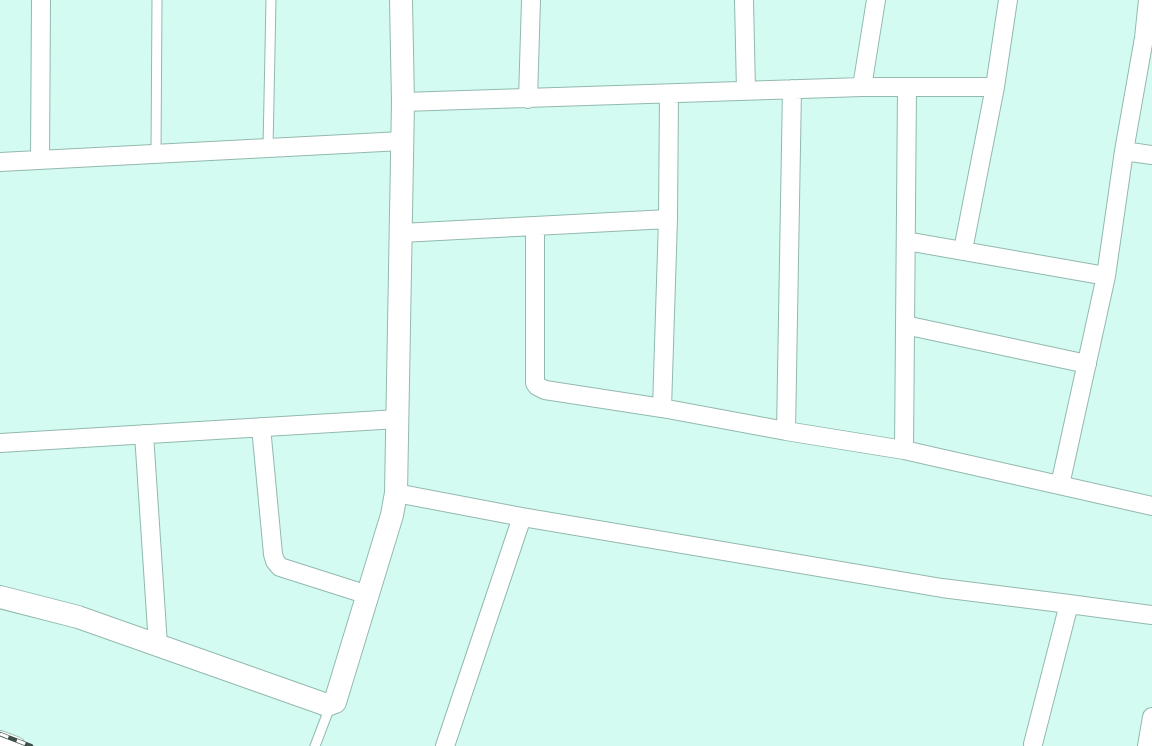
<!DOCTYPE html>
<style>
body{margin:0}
canvas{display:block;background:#d4fbf1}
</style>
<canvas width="1152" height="746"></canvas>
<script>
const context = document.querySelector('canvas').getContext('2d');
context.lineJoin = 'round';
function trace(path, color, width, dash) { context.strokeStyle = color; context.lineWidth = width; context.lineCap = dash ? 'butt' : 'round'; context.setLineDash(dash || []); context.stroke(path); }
const lane = new Path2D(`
 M 268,148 L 271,0
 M 156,154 L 157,0
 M 315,746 L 331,704`);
const street = new Path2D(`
 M 744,0 L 746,91
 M 862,87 L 876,0
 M 528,99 L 531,0
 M 403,102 L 862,87 L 995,87
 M 1124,151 L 1152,155
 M 40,160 L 41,0
 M 0,162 L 402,141
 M 535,226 L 535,383 L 537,386 L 545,390 L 662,408 L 786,431 L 904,450 L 1152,506
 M 401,233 L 668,219
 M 906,241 L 1106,276
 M 963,250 L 995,87 L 1008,0
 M 905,325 L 1087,364
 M 662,408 L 668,219 L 669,94
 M 261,427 L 273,554 L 275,561 L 280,567 L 368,595
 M 786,431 L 792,89
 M 144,434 L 158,645
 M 0,443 L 398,419
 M 904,450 L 907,87
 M 1060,485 L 1106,276 L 1124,151 L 1144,38 L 1148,0
 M 396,493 L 522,517 L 942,588 L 1069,604 L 1152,615
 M 0,740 L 16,746
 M 1033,744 L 1069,604
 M 445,746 L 522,517
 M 1147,746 L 1152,717`);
const secondary = new Path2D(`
 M 0,597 L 78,617 L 327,705 L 335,702 L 392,515 L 396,493 L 403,102 L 401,0`);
trace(lane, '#93b9af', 11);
trace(street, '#93b9af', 20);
trace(secondary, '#93b9af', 24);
trace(lane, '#fff', 9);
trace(street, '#fff', 18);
trace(secondary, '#fff', 22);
const rail = new Path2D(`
 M 0,734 L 31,746`);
trace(rail, '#3d4f4a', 4.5);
trace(rail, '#fefefe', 3, [9]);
</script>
